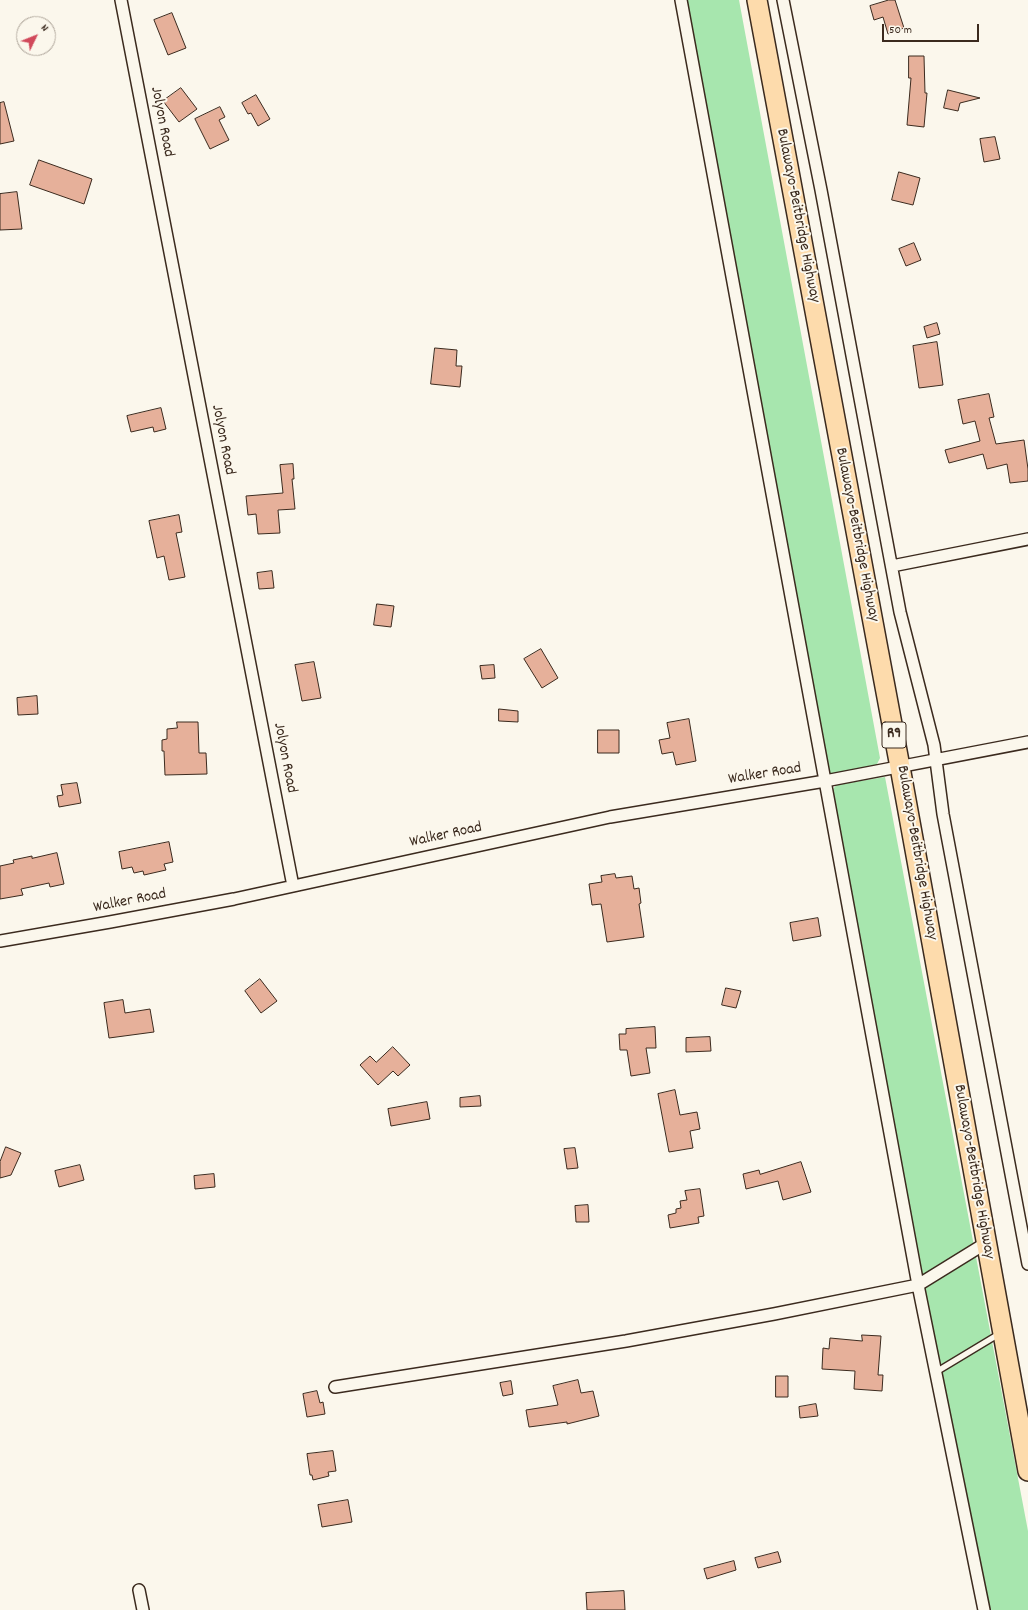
<!DOCTYPE html>
<style>
body{margin:0}
#map{position:relative;width:1028px;height:1610px;overflow:hidden;background:#fbf7ec;font-family:Dekko,sans-serif}
canvas{display:block}
.north{position:absolute;left:16px;top:16px;width:40px;height:40px;box-sizing:border-box;background:#fbf7ec;border:1px solid #aea59a;border-radius:50%;rotate:47deg;font-size:11px;font-weight:700;line-height:16px;text-align:center;color:#3b2a1e}
.north::after{content:'';display:block;margin:auto;width:14px;height:18px;background:#d1495b;clip-path:polygon(50% 0,100% 100%,50% 72%,0 100%)}
.scale{position:absolute;left:882px;top:24px;width:97px;height:18px;box-sizing:border-box;border:2px solid #3b2a1e;border-top:0;padding-left:5px;font-size:12px;line-height:14px;white-space:nowrap;color:#3b2a1e;-webkit-text-stroke:3px #fbf7ec;paint-order:stroke}
</style>
<div id="map">
<canvas width="1028" height="1610"></canvas>
<div class="north">N</div>
<div class="scale">50 m</div>
</div>
<script>
const context = document.querySelector('canvas').getContext('2d');
context.lineJoin = 'round';
function paint(path, color) { context.fillStyle = color; context.fill(path, 'evenodd'); }
function trace(path, color, width, dash) { context.strokeStyle = color; context.lineWidth = width; context.lineCap = dash ? 'butt' : 'round'; context.setLineDash(dash || []); context.stroke(path); }
function write(font, color, halo, rows, align = 'center') {
  context.font = font + ' Dekko,sans-serif'; context.lineWidth = 4; context.setLineDash([]); context.textBaseline = 'middle'; context.strokeStyle = halo; context.fillStyle = color; for (const [text, x, y, turn = 0] of rows) {
    context.save(); context.translate(x, y); context.rotate((+turn || 0) * Math.PI / 180); context.textAlign = isNaN(turn) ? turn : align; if (halo) context.strokeText(text, 0, 0); context.fillText(text, 0, 0); context.restore();
  }
}
paint(new Path2D(`
 M 685,0 L 739,0 L 880,758 L 875,768 L 828,777 Z
 M 885,777 L 1028,1531 L 1028,1610 L 988,1610 L 921,1277 L 832,791 L 836,785 Z`), '#a7e6ae');
const building = new Path2D(`
 M 889,0 L 895,0 L 904,28 L 888,34 L 883,17 L 874,20 L 870,6 Z
 M 172,13 L 186,48 L 168,55 L 154,20 Z
 M 909,56 L 924,56 L 925,93 L 927,93 L 924,127 L 907,125 L 911,78 L 909,78 Z
 M 181,88 L 197,109 L 179,122 L 163,101 Z
 M 948,90 L 980,98 L 960,103 L 958,111 L 944,108 Z
 M 256,95 L 270,119 L 258,126 L 251,113 L 248,114 L 242,103 Z
 M 4,102 L 14,141 L 0,144 L 0,103 Z
 M 220,107 L 225,117 L 219,120 L 229,140 L 210,149 L 195,119 Z
 M 995,137 L 1000,159 L 984,162 L 980,139 Z
 M 39,160 L 92,179 L 84,204 L 30,185 Z
 M 899,172 L 920,178 L 913,205 L 892,200 Z
 M 17,192 L 22,229 L 0,230 L 0,194 Z
 M 914,243 L 921,260 L 906,266 L 899,249 Z
 M 937,323 L 940,334 L 927,338 L 924,327 Z
 M 937,342 L 943,385 L 919,388 L 913,346 Z
 M 435,348 L 457,350 L 456,366 L 462,366 L 460,387 L 431,384 Z
 M 989,394 L 994,417 L 989,418 L 996,444 L 1024,440 L 1028,469 L 1028,481 L 1010,483 L 1007,464 L 987,469 L 983,454 L 949,463 L 945,450 L 980,441 L 975,421 L 963,424 L 958,400 Z
 M 161,408 L 166,429 L 154,432 L 153,427 L 131,432 L 127,416 Z
 M 293,464 L 294,479 L 292,479 L 295,509 L 278,510 L 280,533 L 258,534 L 256,514 L 248,515 L 246,496 L 283,493 L 280,465 Z
 M 179,515 L 182,532 L 176,533 L 185,577 L 169,580 L 164,556 L 157,558 L 149,521 Z
 M 272,571 L 274,588 L 259,589 L 257,573 Z
 M 377,604 L 394,606 L 391,627 L 374,625 Z
 M 541,649 L 558,678 L 542,688 L 524,659 Z
 M 314,662 L 321,698 L 302,701 L 295,665 Z
 M 494,665 L 495,678 L 482,679 L 480,666 Z
 M 37,696 L 38,714 L 18,715 L 17,698 Z
 M 499,709 L 518,711 L 518,722 L 499,721 Z
 M 689,719 L 696,761 L 676,765 L 673,752 L 662,754 L 659,740 L 670,738 L 667,723 Z
 M 177,722 L 198,722 L 199,753 L 206,753 L 207,774 L 165,775 L 164,751 L 162,751 L 162,740 L 167,739 L 167,729 L 177,728 Z
 M 598,730 L 619,730 L 619,753 L 598,753 Z
 M 77,783 L 81,803 L 59,807 L 57,796 L 63,795 L 61,785 Z
 M 169,842 L 173,862 L 164,864 L 166,870 L 144,875 L 143,871 L 134,873 L 132,867 L 122,869 L 119,852 Z
 M 57,853 L 64,884 L 50,887 L 49,883 L 21,889 L 23,895 L 0,899 L 0,866 L 14,863 L 13,860 L 32,856 L 32,858 Z
 M 615,874 L 616,878 L 632,876 L 634,889 L 639,888 L 641,903 L 639,904 L 644,937 L 607,942 L 601,904 L 592,905 L 589,884 L 602,882 L 601,876 Z
 M 818,918 L 821,936 L 793,941 L 790,923 Z
 M 260,979 L 277,1001 L 261,1013 L 245,991 Z
 M 726,988 L 741,991 L 736,1008 L 722,1005 Z
 M 123,1000 L 125,1013 L 150,1009 L 154,1032 L 109,1038 L 104,1003 Z
 M 655,1027 L 656,1048 L 646,1048 L 650,1073 L 631,1076 L 627,1050 L 620,1050 L 619,1034 L 626,1034 L 626,1029 Z
 M 710,1037 L 711,1051 L 686,1052 L 686,1038 Z
 M 393,1047 L 410,1065 L 398,1076 L 393,1071 L 378,1085 L 360,1065 L 370,1056 L 376,1062 Z
 M 675,1090 L 680,1115 L 697,1112 L 700,1129 L 690,1131 L 693,1148 L 669,1152 L 658,1094 Z
 M 480,1096 L 481,1106 L 460,1107 L 460,1098 Z
 M 427,1102 L 430,1119 L 391,1126 L 388,1109 Z
 M 6,1147 L 21,1153 L 11,1175 L 0,1178 L 0,1162 Z
 M 575,1148 L 578,1168 L 567,1169 L 564,1149 Z
 M 801,1162 L 811,1192 L 783,1200 L 778,1181 L 746,1189 L 743,1174 L 759,1170 L 760,1174 Z
 M 80,1165 L 84,1180 L 59,1187 L 55,1171 Z
 M 214,1174 L 215,1187 L 195,1189 L 194,1176 Z
 M 700,1189 L 704,1216 L 698,1217 L 699,1223 L 670,1228 L 668,1215 L 676,1213 L 676,1209 L 681,1208 L 680,1201 L 687,1200 L 685,1191 Z
 M 588,1205 L 589,1222 L 576,1222 L 575,1206 Z
 M 862,1335 L 881,1336 L 878,1375 L 883,1375 L 882,1391 L 854,1389 L 855,1371 L 822,1369 L 823,1348 L 829,1349 L 830,1338 L 862,1341 Z
 M 776,1376 L 788,1376 L 788,1397 L 776,1397 Z
 M 578,1380 L 581,1393 L 593,1391 L 599,1416 L 567,1424 L 567,1422 L 529,1427 L 526,1410 L 558,1405 L 553,1386 Z
 M 511,1381 L 513,1394 L 503,1396 L 500,1383 Z
 M 317,1391 L 320,1403 L 323,1402 L 325,1414 L 307,1417 L 303,1394 Z
 M 816,1404 L 818,1416 L 800,1418 L 799,1407 Z
 M 333,1451 L 336,1471 L 328,1472 L 329,1476 L 313,1480 L 312,1475 L 310,1475 L 307,1454 Z
 M 348,1500 L 352,1522 L 322,1527 L 318,1505 Z
 M 778,1552 L 781,1562 L 758,1568 L 755,1558 Z
 M 734,1561 L 736,1570 L 707,1579 L 704,1569 Z
 M 624,1591 L 625,1610 L 587,1610 L 586,1593 Z`);
paint(building, '#e6b09a');
trace(building, '#3b2a1e', 1);
const lane = new Path2D(`
 M 936,1372 L 999,1334`);
const street = new Path2D(`
 M 121,0 L 293,886
 M 681,0 L 918,1285 L 984,1610
 M 783,0 L 821,190 L 900,612 L 934,745 L 943,814 L 1028,1264
 M 892,566 L 1028,539
 M 0,941 L 110,922 L 234,899 L 610,817 L 825,781 L 1028,742
 M 335,1387 L 626,1341 L 774,1314 L 918,1285 L 986,1243
 M 139,1590 L 143,1610`);
const highway = new Path2D(`
 M 757,0 L 900,767 L 1028,1471`);
trace(lane, '#3b2a1e', 8);
trace(street, '#3b2a1e', 14);
trace(highway, '#3b2a1e', 22);
trace(lane, '#fbf7ec', 5.5);
trace(street, '#fbf7ec', 11);
trace(highway, '#fddbac', 19);
for (const [x, y, w] of [
 [894,735,24]
]) { const box = new Path2D(); box.roundRect(x - w / 2, y - 13, w, 26, 3); context.fillStyle = '#fbf7ec'; context.fill(box); trace(box, '#3b2a1e', 1); }
write('bold 15px', '#3b2a1e', null, [
 ["R9",894,735]
]);
write('16px', '#3b2a1e', '#fbf7ec', [
 ["Jolyon Road",161,122,79],
 ["Bulawayo-Beitbridge Highway",797,216,79],
 ["Jolyon Road",222,440,79],
 ["Bulawayo-Beitbridge Highway",856,535,79],
 ["Jolyon Road",284,758,79],
 ["Walker Road",765,775,-9],
 ["Walker Road",446,836,-12],
 ["Bulawayo-Beitbridge Highway",916,853,80],
 ["Walker Road",130,902,-11],
 ["Bulawayo-Beitbridge Highway",973,1172,80]
]);
</script>
